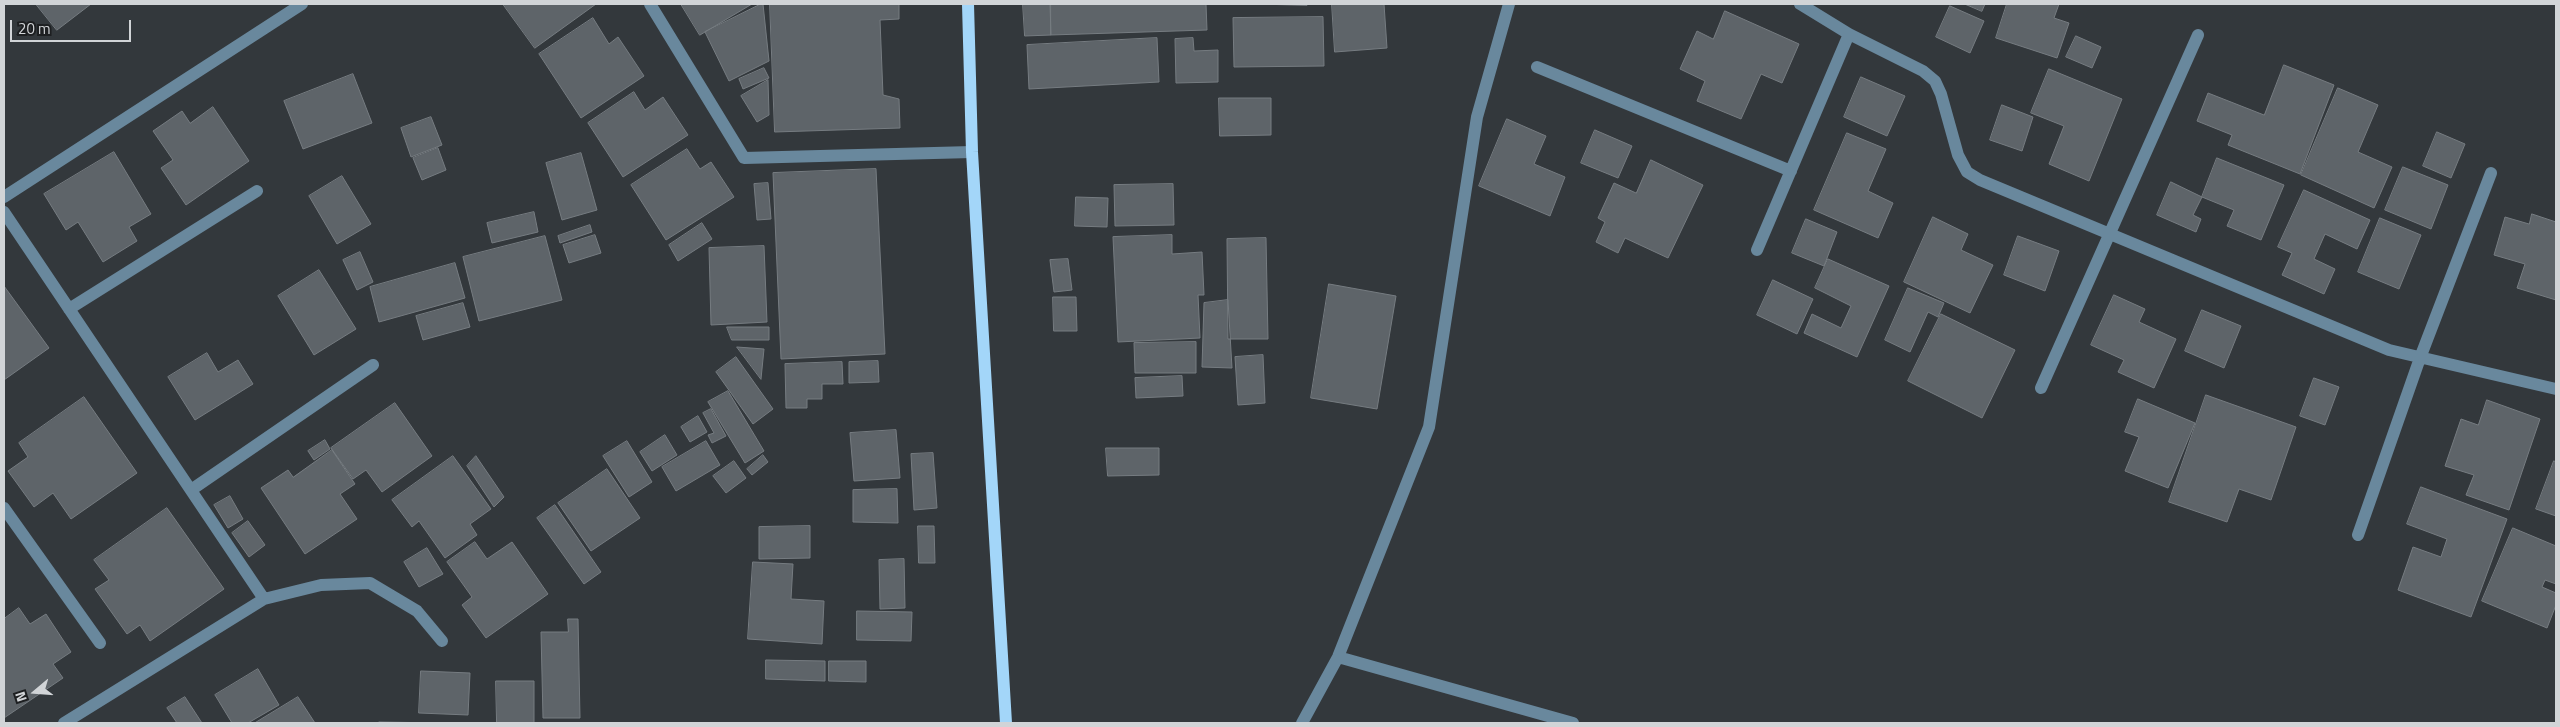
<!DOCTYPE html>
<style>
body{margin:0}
#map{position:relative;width:2560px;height:727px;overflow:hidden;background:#33383c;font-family:"Titillium Web",sans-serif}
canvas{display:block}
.frame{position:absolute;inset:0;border:5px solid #d1d4d7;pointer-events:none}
.north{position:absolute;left:10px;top:667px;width:50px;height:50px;-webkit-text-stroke:4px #1d1f21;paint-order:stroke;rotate:252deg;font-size:14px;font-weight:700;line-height:20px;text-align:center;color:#d1d4d7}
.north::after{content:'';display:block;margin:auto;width:18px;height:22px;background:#d1d4d7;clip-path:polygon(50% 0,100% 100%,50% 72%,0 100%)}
.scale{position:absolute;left:10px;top:20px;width:121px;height:22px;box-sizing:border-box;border:2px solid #d1d4d7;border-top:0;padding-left:6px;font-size:15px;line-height:18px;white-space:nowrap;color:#d1d4d7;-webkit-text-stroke:4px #1d1f21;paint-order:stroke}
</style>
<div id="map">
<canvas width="2560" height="727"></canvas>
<div class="frame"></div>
<div class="north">N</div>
<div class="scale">20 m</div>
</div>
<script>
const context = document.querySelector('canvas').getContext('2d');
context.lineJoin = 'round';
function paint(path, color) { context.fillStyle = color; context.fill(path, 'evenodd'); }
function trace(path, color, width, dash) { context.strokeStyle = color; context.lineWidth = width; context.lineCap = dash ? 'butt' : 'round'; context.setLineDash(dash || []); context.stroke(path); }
const building = new Path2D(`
 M 36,4 L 91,4 L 57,30 Z
 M 503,4 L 596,4 L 535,48 Z
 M 681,4 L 752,4 L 700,35 Z
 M 761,4 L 763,4 L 769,61 L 729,81 L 705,32 Z
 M 770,4 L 899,4 L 899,19 L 880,20 L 883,95 L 899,99 L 900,128 L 775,132 Z
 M 1023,4 L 1050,4 L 1051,35 L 1025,36 Z
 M 1051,4 L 1206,4 L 1207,30 L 1051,35 Z
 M 1259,4 L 1307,4 L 1307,5 Z
 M 1332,4 L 1384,4 L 1387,48 L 1335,52 Z
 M 1965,4 L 1985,4 L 1982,11 Z
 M 2007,4 L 2059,4 L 2054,18 L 2069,23 L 2057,58 L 1996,38 Z
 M 1950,6 L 1984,21 L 1970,53 L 1936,37 Z
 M 1725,11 L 1799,44 L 1782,83 L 1761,74 L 1741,119 L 1697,101 L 1705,81 L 1680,69 L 1697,31 L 1713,39 Z
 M 1323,17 L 1324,66 L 1234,67 L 1233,18 Z
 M 593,18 L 609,44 L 618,37 L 644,76 L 581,118 L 539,54 Z
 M 2076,36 L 2101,47 L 2092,68 L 2066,57 Z
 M 1157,38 L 1159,82 L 1029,89 L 1027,45 Z
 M 1193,38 L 1194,51 L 1218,50 L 1218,82 L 1176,83 L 1175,39 Z
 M 2284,65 L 2334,85 L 2300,174 L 2228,145 L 2232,135 L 2197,121 L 2208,93 L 2264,115 Z
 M 764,68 L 769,78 L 743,89 L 739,79 Z
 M 2049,69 L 2122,99 L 2089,181 L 2049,164 L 2064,126 L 2031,113 Z
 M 353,74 L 372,123 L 303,149 L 284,101 Z
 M 1861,77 L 1905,96 L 1887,136 L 1844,117 Z
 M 768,80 L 769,115 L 757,122 L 741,96 Z
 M 2338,88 L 2378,105 L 2358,152 L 2392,167 L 2374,208 L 2301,175 Z
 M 634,92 L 645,110 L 663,97 L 688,135 L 623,177 L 588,123 Z
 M 1219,98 L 1271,98 L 1271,135 L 1220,136 Z
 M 2002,105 L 2033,117 L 2022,151 L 1990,140 Z
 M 213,107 L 249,161 L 186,205 L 161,168 L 173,160 L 153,131 L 182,111 L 190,123 Z
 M 431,117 L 442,145 L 411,157 L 401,128 Z
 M 1507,119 L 1546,136 L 1534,164 L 1565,177 L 1550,216 L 1479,186 Z
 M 1595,130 L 1632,146 L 1618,178 L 1581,163 Z
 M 2437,132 L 2465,144 L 2451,178 L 2423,166 Z
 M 1847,133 L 1886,149 L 1868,191 L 1893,203 L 1878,238 L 1814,210 Z
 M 438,148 L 446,170 L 422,180 L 413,158 Z
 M 687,149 L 700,169 L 711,162 L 734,197 L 666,240 L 631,185 Z
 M 114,152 L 151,214 L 129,227 L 137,241 L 103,262 L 78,222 L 66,230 L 44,194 Z
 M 581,153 L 597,210 L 562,220 L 546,163 Z
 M 2217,158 L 2284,185 L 2261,240 L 2227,226 L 2234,210 L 2202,197 Z
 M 1651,160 L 1703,185 L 1668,258 L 1625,238 L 1618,253 L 1596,242 L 1605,222 L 1598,218 L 1614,183 L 1636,193 Z
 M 2403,167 L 2448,185 L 2431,229 L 2385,210 Z
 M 876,169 L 885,354 L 781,359 L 773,173 Z
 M 342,176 L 371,224 L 337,244 L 309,196 Z
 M 2171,182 L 2202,197 L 2193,215 L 2201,219 L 2196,232 L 2157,215 Z
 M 768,183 L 771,219 L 757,220 L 754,184 Z
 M 1173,184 L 1174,225 L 1115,226 L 1114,185 Z
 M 2304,190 L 2370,220 L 2357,249 L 2325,234 L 2314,259 L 2335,269 L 2324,294 L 2282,275 L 2292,253 L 2278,247 Z
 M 1076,197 L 1108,198 L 1107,227 L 1075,226 Z
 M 534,212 L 538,232 L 492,243 L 487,223 Z
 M 2532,214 L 2556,222 L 2556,300 L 2517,288 L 2525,264 L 2494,255 L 2505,217 L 2529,224 Z
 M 1933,217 L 1968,234 L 1961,250 L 1993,265 L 1970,313 L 1904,282 Z
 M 2380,218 L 2421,235 L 2399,289 L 2358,272 Z
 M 1806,219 L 1837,232 L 1824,266 L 1792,253 Z
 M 702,223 L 712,239 L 678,261 L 669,245 Z
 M 590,225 L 592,232 L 560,243 L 558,236 Z
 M 595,235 L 601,253 L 569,263 L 563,245 Z
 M 1172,235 L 1172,254 L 1202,252 L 1204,295 L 1198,295 L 1200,338 L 1118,342 L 1113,237 Z
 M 545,236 L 562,300 L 479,321 L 463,257 Z
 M 2018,236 L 2059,251 L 2045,291 L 2004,275 Z
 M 1266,238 L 1268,339 L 1228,339 L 1227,239 Z
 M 764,246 L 767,322 L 711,325 L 709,248 Z
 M 360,252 L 373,282 L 357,290 L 343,260 Z
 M 1068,259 L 1072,290 L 1054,292 L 1050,260 Z
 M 1828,259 L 1889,286 L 1857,357 L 1804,333 L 1812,314 L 1841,328 L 1851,306 L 1815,288 Z
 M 455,263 L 465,298 L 379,322 L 370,287 Z
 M 319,270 L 356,329 L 314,355 L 278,296 Z
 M 1773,280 L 1813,299 L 1797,334 L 1757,315 Z
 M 1329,284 L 1396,296 L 1377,409 L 1311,398 Z
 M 4,286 L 49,348 L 4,380 Z
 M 1908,288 L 1944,303 L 1938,317 L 1928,312 L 1910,352 L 1885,340 Z
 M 2114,295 L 2145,309 L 2139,322 L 2176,339 L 2154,388 L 2118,372 L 2124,360 L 2091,345 Z
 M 1053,297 L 1076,297 L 1077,331 L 1054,331 Z
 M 1228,300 L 1232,368 L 1202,367 L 1204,303 Z
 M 463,303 L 470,327 L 423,340 L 416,316 Z
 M 2202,310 L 2241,326 L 2224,368 L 2185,351 Z
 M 1941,314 L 2015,350 L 1982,418 L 1908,381 Z
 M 727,327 L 769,327 L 769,340 L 732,340 Z
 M 1196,342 L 1196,373 L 1135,373 L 1134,343 Z
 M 737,347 L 764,349 L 761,379 Z
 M 207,353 L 218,372 L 238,360 L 253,384 L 195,420 L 168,377 Z
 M 1263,355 L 1265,403 L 1238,405 L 1235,357 Z
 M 736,357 L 773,409 L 753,424 L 716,372 Z
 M 878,361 L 879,382 L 849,383 L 849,362 Z
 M 842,362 L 843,384 L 822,384 L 822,399 L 807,399 L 807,408 L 786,408 L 785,364 Z
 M 1182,376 L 1183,396 L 1136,398 L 1135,378 Z
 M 2314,378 L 2339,387 L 2325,425 L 2300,416 Z
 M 728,391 L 764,451 L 745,463 L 708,402 Z
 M 2206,395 L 2296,427 L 2271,500 L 2239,489 L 2227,522 L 2169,502 Z
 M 84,397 L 137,473 L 71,519 L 53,493 L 34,507 L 8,471 L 28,457 L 19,443 Z
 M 2138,399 L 2195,423 L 2168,488 L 2125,471 L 2139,437 L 2125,432 Z
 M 2487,400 L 2540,419 L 2509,510 L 2466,495 L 2474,475 L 2445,466 L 2461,419 L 2478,425 Z
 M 395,403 L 432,456 L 382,492 L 366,470 L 353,479 L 331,448 Z
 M 711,409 L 726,436 L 712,443 L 708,435 L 714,433 L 703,413 Z
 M 698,416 L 707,432 L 690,442 L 681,427 Z
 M 896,430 L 900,478 L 854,481 L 850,433 Z
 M 665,435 L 677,455 L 652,471 L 640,452 Z
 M 325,440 L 330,449 L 314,460 L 308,451 Z
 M 627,441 L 652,482 L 629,497 L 603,456 Z
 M 706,441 L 720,465 L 676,491 L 662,467 Z
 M 1106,448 L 1159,448 L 1159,475 L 1108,476 Z
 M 332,450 L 355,484 L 340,494 L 357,519 L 305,554 L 261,488 L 288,470 L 293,477 Z
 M 933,453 L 937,508 L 914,510 L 911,454 Z
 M 763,455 L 768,462 L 752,475 L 747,469 Z
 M 453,456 L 491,509 L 470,524 L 477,535 L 445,558 L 419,521 L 412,527 L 392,500 Z
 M 476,456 L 504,497 L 494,507 L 467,466 Z
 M 734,461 L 746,478 L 726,493 L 713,476 Z
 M 2554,461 L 2556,462 L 2556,516 L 2536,509 Z
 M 607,469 L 640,518 L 591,551 L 558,503 Z
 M 2421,487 L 2507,519 L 2471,617 L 2398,590 L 2413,547 L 2441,557 L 2447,539 L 2407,524 Z
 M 897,489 L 898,523 L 853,522 L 853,490 Z
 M 230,496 L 243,519 L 228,528 L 214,505 Z
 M 555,505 L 601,572 L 584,584 L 537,518 Z
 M 167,508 L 224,589 L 150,641 L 140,625 L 127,634 L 95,589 L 109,580 L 94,560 Z
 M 248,521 L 265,545 L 249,557 L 232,533 Z
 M 810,526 L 810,558 L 759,559 L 759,527 Z
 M 918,526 L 934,526 L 935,563 L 919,563 Z
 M 2513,528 L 2556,546 L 2556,584 L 2545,580 L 2542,587 L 2556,593 L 2556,605 L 2547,628 L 2482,601 Z
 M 475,542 L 487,559 L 512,542 L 548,594 L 486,638 L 462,605 L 472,597 L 447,562 Z
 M 427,548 L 443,574 L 419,587 L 404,562 Z
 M 904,559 L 905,608 L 880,609 L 879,560 Z
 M 753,562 L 793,564 L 791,599 L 824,601 L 822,644 L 748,639 Z
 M 19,608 L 30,624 L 46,614 L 71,652 L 53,664 L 63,678 L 4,718 L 4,619 Z
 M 857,611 L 912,612 L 911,641 L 857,640 Z
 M 568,619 L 578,619 L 580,718 L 543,718 L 541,632 L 568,632 Z
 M 766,660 L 825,661 L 825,681 L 766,679 Z
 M 829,661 L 866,661 L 866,682 L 829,681 Z
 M 258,669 L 279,705 L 248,723 L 232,723 L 215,695 Z
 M 421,671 L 470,673 L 468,715 L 419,713 Z
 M 496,681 L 534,681 L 534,723 L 497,723 Z
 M 185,697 L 202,723 L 177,723 L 167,708 Z
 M 298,697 L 315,723 L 255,723 Z
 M 379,722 L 442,723 L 379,723 Z`);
paint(building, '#5e6469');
trace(building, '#767c81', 1);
trace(new Path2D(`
 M 650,4 L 744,158 L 972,152
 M 1800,4 L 1849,34 L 1923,71 L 1935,81 L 1941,94 L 1958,155 L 1967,172 L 1980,180 L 2389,350 L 2556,389
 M 1537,67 L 1791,171
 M 4,197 L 302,4
 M 4,212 L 264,599
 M 1757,250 L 1849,34
 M 69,309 L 257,191
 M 2041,388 L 2198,35
 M 191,490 L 373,365
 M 4,508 L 100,643
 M 2358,535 L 2420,358 L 2491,173
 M 1338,657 L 1573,723
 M 64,723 L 264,599 L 321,585 L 370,583 L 417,611 L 442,641
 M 1302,723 L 1338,657 L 1429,427 L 1477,117 L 1509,4`), '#69889d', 12);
trace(new Path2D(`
 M 968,4 L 972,152 L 1006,723`), '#a3d6f9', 12);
</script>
